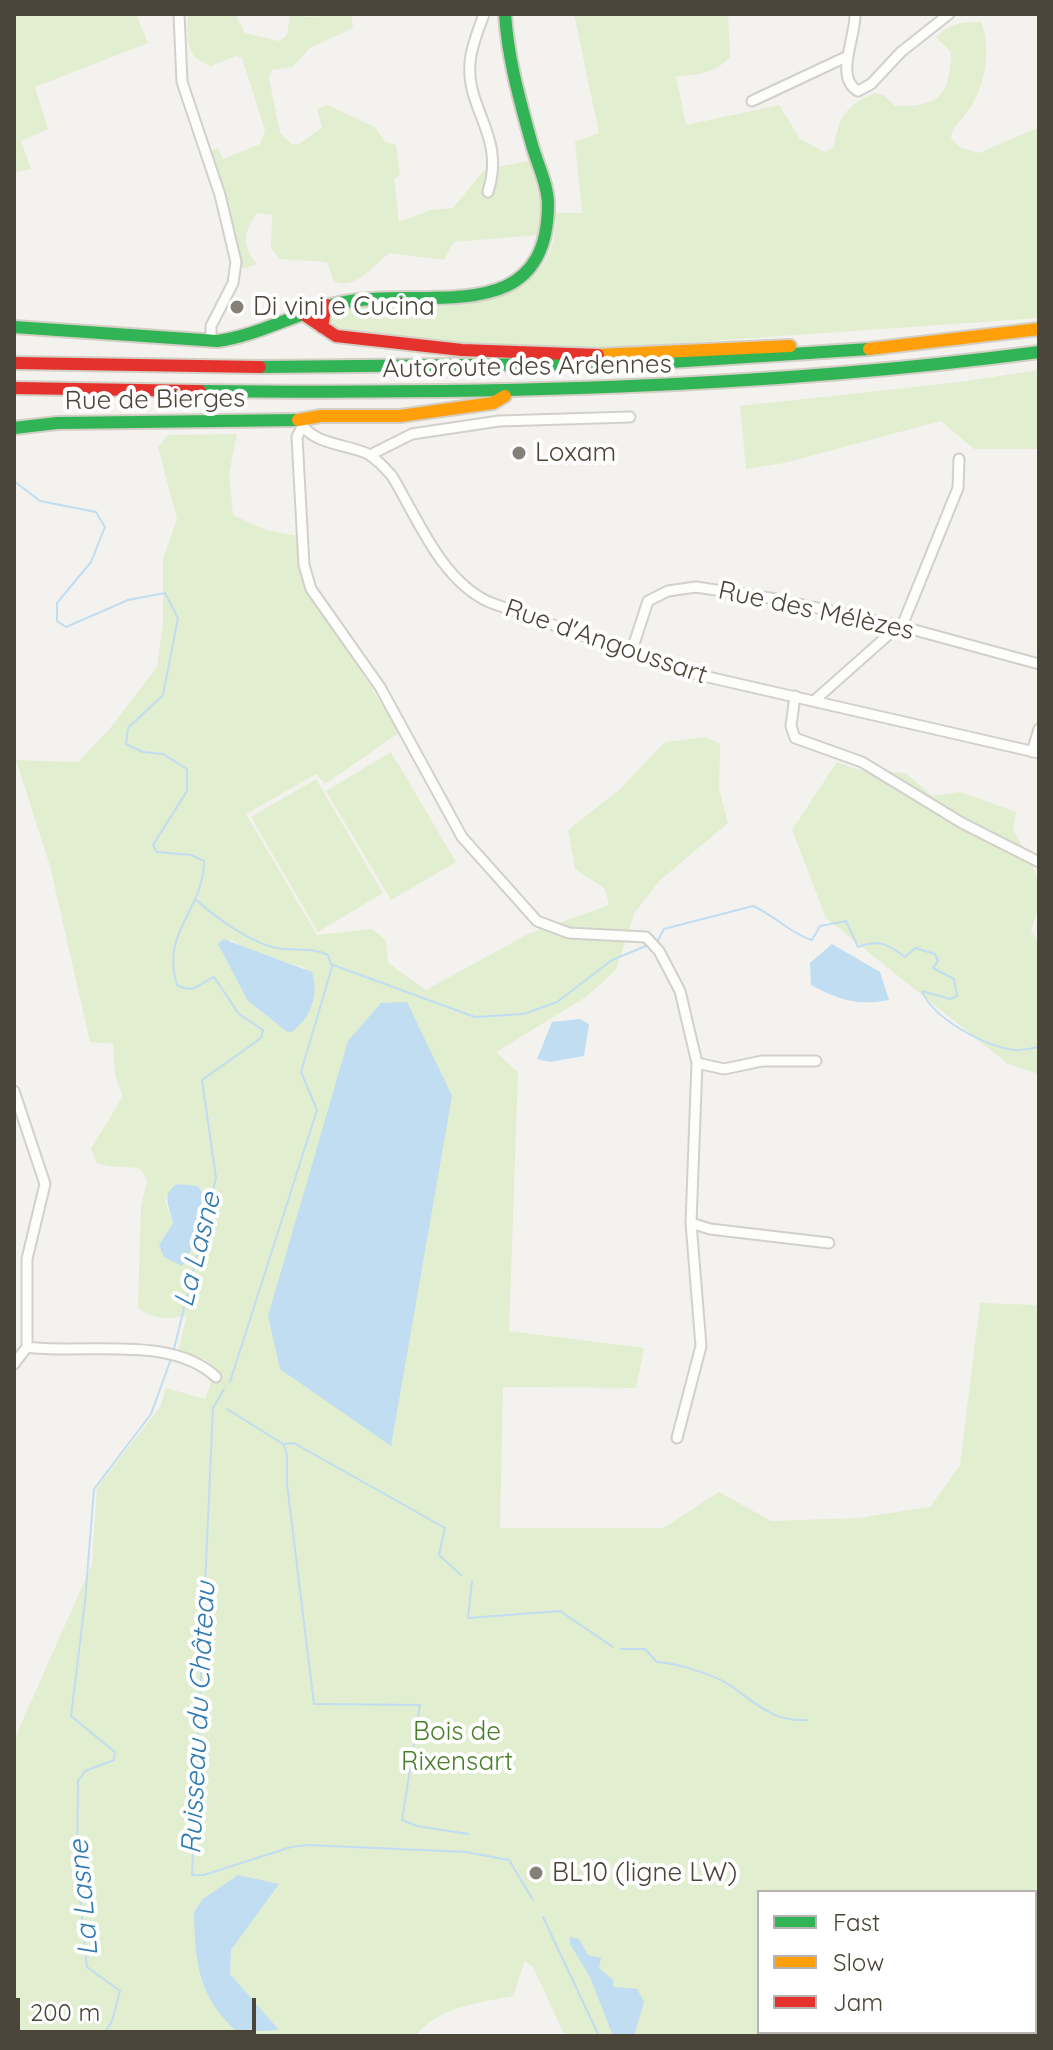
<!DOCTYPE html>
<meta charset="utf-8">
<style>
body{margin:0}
#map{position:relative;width:1053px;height:2050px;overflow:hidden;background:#f4f2ee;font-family:Quicksand,sans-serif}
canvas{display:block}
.frame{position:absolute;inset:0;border:16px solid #4b4439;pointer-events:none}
.legend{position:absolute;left:757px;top:1890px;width:280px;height:144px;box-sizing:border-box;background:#fff;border:2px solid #b7b4b0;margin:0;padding:10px 14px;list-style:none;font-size:24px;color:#4b4439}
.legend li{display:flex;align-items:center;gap:16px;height:40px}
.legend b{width:40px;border:2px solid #b7b4b0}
.scale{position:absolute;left:16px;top:1998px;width:240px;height:36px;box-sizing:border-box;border:4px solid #4b4439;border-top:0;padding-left:10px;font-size:24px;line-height:28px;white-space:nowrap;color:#4b4439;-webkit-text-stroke:6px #fff;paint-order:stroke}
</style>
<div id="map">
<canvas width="1053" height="2050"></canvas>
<div class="frame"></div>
<ul class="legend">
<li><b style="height:10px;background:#30b455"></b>Fast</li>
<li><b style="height:10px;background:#ff9f0a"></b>Slow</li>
<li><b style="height:10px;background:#e5322d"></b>Jam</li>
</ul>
<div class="scale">200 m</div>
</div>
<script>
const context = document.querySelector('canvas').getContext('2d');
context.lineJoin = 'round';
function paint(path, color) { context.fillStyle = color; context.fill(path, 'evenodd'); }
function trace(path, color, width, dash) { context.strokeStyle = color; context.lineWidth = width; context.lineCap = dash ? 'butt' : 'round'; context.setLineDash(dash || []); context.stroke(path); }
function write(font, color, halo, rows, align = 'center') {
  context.font = font + ' Quicksand,sans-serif'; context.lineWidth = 8; context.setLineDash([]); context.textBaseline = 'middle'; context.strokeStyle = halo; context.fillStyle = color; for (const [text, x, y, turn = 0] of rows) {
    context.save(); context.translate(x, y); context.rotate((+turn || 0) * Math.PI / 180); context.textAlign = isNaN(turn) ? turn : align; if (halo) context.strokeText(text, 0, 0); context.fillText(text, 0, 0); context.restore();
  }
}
paint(new Path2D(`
 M 14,14 L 136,14 L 148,43 L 35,87 L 48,129 L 21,141 L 31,169 L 14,173 Z
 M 188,14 L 235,14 L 245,33 L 279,41 L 287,35 L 290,14 L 308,17 L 351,14 L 353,28 L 310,48 L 292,67 L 272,70 L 269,78 L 280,132 L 291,144 L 299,144 L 322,128 L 317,109 L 327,105 L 375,127 L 385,142 L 396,145 L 400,175 L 394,178 L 399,222 L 431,210 L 453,208 L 485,169 L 530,161 L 542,208 L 539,235 L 454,242 L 444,260 L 389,253 C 374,266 354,291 334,281 L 327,262 L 280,259 L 271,248 L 272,215 L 257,213 C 243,233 242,245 257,264 L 243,269 L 210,152 L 218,148 L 223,159 L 260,144 L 265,130 L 242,58 L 236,56 L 211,66 C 184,57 187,40 188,14 Z
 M 574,14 L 728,14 L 730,57 C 716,73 695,76 676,76 L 686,125 L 779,105 L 800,139 L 825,152 L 834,147 C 839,115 846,106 875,93 L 885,96 L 895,106 C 941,107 950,94 951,52 L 936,37 C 949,24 964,21 981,22 C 992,48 985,89 967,112 C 960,123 953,125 951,138 L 959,147 L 979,153 L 1039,127 L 1039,318 L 568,351 L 467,347 L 334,327 L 329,319 L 341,307 C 417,304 558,328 556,213 L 582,213 L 575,142 L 599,133 Z
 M 1039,370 L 1039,449 L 974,449 L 941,421 L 784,463 L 746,469 L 740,406 L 960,382 Z
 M 237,434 L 229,474 L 233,515 L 266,530 L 297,536 L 306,588 L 400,732 L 325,784 L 316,774 L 246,814 L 317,935 L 372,929 L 386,940 L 388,963 L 426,990 L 528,934 L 609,905 L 605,889 L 575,869 L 568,830 L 619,790 L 665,742 L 706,737 L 720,744 L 719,789 L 728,823 L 659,881 L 634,914 L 616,970 L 586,997 L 496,1052 L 518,1072 L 509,1331 L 644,1348 L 636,1388 L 503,1387 L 500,1528 L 663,1528 L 719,1492 L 771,1521 L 858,1518 L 930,1507 L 960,1465 L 980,1303 L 1039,1305 L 1039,2036 L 565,2036 L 533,1967 L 525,1961 L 513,1996 C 482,2002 435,2008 416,2036 L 14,2036 L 14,1740 L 92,1564 L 97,1487 L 160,1407 L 166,1388 L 205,1399 L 216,1369 L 205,1359 L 178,1352 L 187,1315 C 169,1320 153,1319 138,1308 L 141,1207 L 147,1181 L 141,1169 C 125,1165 113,1169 97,1163 L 91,1149 L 123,1096 L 115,1076 L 113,1044 L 90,1042 L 50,866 L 16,760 L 78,762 L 111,727 L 157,667 L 163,623 L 163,558 L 177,519 L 158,447 L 168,435 ZM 229,939 L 249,951 L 306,968 L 287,1031 L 256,1008 ZM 452,1096 L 435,1188 L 268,1316 ZM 177,1184 L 198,1186 L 198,1223 L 191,1250 L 159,1245 L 173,1223 L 165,1200 ZM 278,1884 L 231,1950 L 230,1974 L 278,2029 L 195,1942 ZM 759,1892 L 1035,1892 L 1035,2032 L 759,2032 Z
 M 391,752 L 456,862 L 391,900 L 326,791 Z
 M 837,762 L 856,769 L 906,773 L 932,796 L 960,792 L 1016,812 L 1013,830 C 1035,867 1049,887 1031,930 L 1039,943 L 1039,1074 L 1008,1064 L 826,918 L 792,830 Z
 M 316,779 L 383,893 L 318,932 L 251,817 Z`), '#e1eecf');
paint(new Path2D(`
 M 223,939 L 312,972 C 319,996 311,1017 292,1032 L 286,1031 L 248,1001 L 218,944 Z
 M 832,944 L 880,972 L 889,1000 C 857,1006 839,1000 811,985 L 810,963 Z
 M 407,1002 L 452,1096 L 391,1446 L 280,1369 L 268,1316 L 348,1041 L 381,1003 Z
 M 580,1019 L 589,1024 L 584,1056 L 550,1062 L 537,1059 L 552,1022 Z
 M 177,1184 L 198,1186 L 203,1194 L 191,1250 L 182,1266 L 164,1257 L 159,1245 L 173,1223 C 170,1206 160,1195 177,1184 Z
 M 238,1875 L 279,1884 L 231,1950 L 230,1974 L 279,2030 L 237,2032 C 198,1996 195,1963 194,1912 L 203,1899 Z
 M 570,1937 L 579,1939 L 588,1955 L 601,1958 L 599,1968 L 613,1980 L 613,1987 L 637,1989 L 644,2002 L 634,2036 L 613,2036 L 590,1977 L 570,1944 Z`), '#c0ddf1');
trace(new Path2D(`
 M 14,481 L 40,501 L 96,512 L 105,527 L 91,562 L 57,603 L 57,621 L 66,627 L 128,600 L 165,593 L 178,618 L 163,695 L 128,728 L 126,744 L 143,752 L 163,754 L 187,769 L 187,791 L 153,845 L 157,852 L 191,855 L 204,861 C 204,910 160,932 177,985 C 197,995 198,983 214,977 L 239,1014 L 263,1030 L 261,1038 L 202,1080 L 216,1178 L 173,1353
 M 196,900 C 217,918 245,939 272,947 C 291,952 309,946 328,955 L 332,967 L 301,1072 L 317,1110 L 230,1382
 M 658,940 L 664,929 L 753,906 C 774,915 791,934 812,940 L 820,926 L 846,921 L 858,947 C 879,939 888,944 905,957 L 915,948 L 935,954 L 938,961 L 933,968 L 954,979 L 957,996 L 950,999 L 922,991 C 933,1019 985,1046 1014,1050 C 1022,1051 1031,1048 1039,1047
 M 333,965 L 475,1017 L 524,1014 L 557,1002 L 612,960 L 646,946
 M 224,1389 L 213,1408 L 192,1875 L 204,1875 L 291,1847 L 308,1845 L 466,1852 L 509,1860 L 533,1900
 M 227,1409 L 283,1444 L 294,1443 L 445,1528 L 439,1555 L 461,1575
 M 283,1444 L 287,1455 L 287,1484 L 314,1704 L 420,1705 L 402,1820 L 417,1826 L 468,1834
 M 472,1581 L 468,1618 L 560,1611 L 613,1647
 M 621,1649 L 645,1649 L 657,1662 C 676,1663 712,1674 728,1684 C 757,1703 771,1722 807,1720
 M 543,1917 L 599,2036
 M 103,2036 L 112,2021 L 120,1991 L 87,1967 L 77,1867 L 78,1781 L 85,1771 L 114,1760 L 115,1752 L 71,1716 L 85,1602 L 94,1489 L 151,1414 L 171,1359`), '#c0ddf1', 2);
const street = new Path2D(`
 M 179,14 L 182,82 L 220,195 L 236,262 L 233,283 L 211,326 L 211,341
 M 484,14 C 479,29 471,46 470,63 C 466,110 506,136 488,192
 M 855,14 C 856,37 834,78 858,91 L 871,84 L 901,52 L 949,14
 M 752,101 L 846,57
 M 300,422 C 313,445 347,444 368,454 C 377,459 385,468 392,476 C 418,519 441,580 489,602 L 682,671 L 1039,753
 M 302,427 L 297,437 L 304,565 L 311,589 L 380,687 L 462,837 L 537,921 L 569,933 L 646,937 L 659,951 L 680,991 L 697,1063 L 691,1223 L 701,1346 L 677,1438
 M 370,455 L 412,434 L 499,421 L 630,417
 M 631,653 L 648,601 L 668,591 L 696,587 L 776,599 L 900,626 L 1039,664
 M 795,696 L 791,726 L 795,738 L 862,762 L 962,823 L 1039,862
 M 815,700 L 904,621 L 958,488 L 959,459
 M 1032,752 L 1039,729
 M 697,1063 L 724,1069 L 762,1061 L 816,1061
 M 14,1091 L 45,1184 L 27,1259 L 27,1347
 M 691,1223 L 710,1229 L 829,1243
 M 27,1347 C 84,1355 170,1334 216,1377
 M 14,1364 L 27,1347`);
const fast = new Path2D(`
 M 14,327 L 217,341 C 262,335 300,310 345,302 C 427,287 548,330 548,204 C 548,185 537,163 532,145 C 520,101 508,60 505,14
 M 260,367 L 655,363 L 869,349
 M 200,391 C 482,394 758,389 1039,352
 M 14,428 L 57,423 L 298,420`);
const slow = new Path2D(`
 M 869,349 L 1039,329
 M 598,355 L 790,346
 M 298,420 L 321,416 L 400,416 L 493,403 L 505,396`);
const jam = new Path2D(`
 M 300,312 L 336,336 L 462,350 L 598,355
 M 322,327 L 326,305
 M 14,363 L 260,367
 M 14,388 L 200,391`);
trace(street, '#d2d0cb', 13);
trace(fast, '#d3cfc5', 16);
trace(slow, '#d3cfc5', 16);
trace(jam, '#d3cfc5', 16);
trace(street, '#fdfdfc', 9);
trace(fast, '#30b455', 12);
trace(slow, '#ff9f0a', 12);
trace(jam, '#e5322d', 12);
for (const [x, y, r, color] of [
 [237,307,8,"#868178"],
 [519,453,8,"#868178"],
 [536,1873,8,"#868178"]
]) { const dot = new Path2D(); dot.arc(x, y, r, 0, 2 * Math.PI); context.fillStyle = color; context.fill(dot); trace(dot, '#fff', 3); }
write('26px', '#4b4439', '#fff', [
 ["Di vini e Cucina",253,307],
 ["Loxam",535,453],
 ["BL10 (ligne LW)",552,1873]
], 'left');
write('26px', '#4b4439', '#fff', [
 ["Autoroute des Ardennes",527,367,-1],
 ["Rue de Bierges",155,400,-1],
 ["Rue des Mélèzes",816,611,12],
 ["Rue d'Angoussart",606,642,19]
]);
write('26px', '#4a7f2a', '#fff', [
 ["Bois de",457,1732],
 ["Rixensart",457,1762]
]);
write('italic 28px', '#2e7ab2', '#fff', [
 ["La Lasne",198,1250,-76],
 ["Ruisseau du Château",199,1718,-87],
 ["La Lasne",84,1898,-95]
]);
</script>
